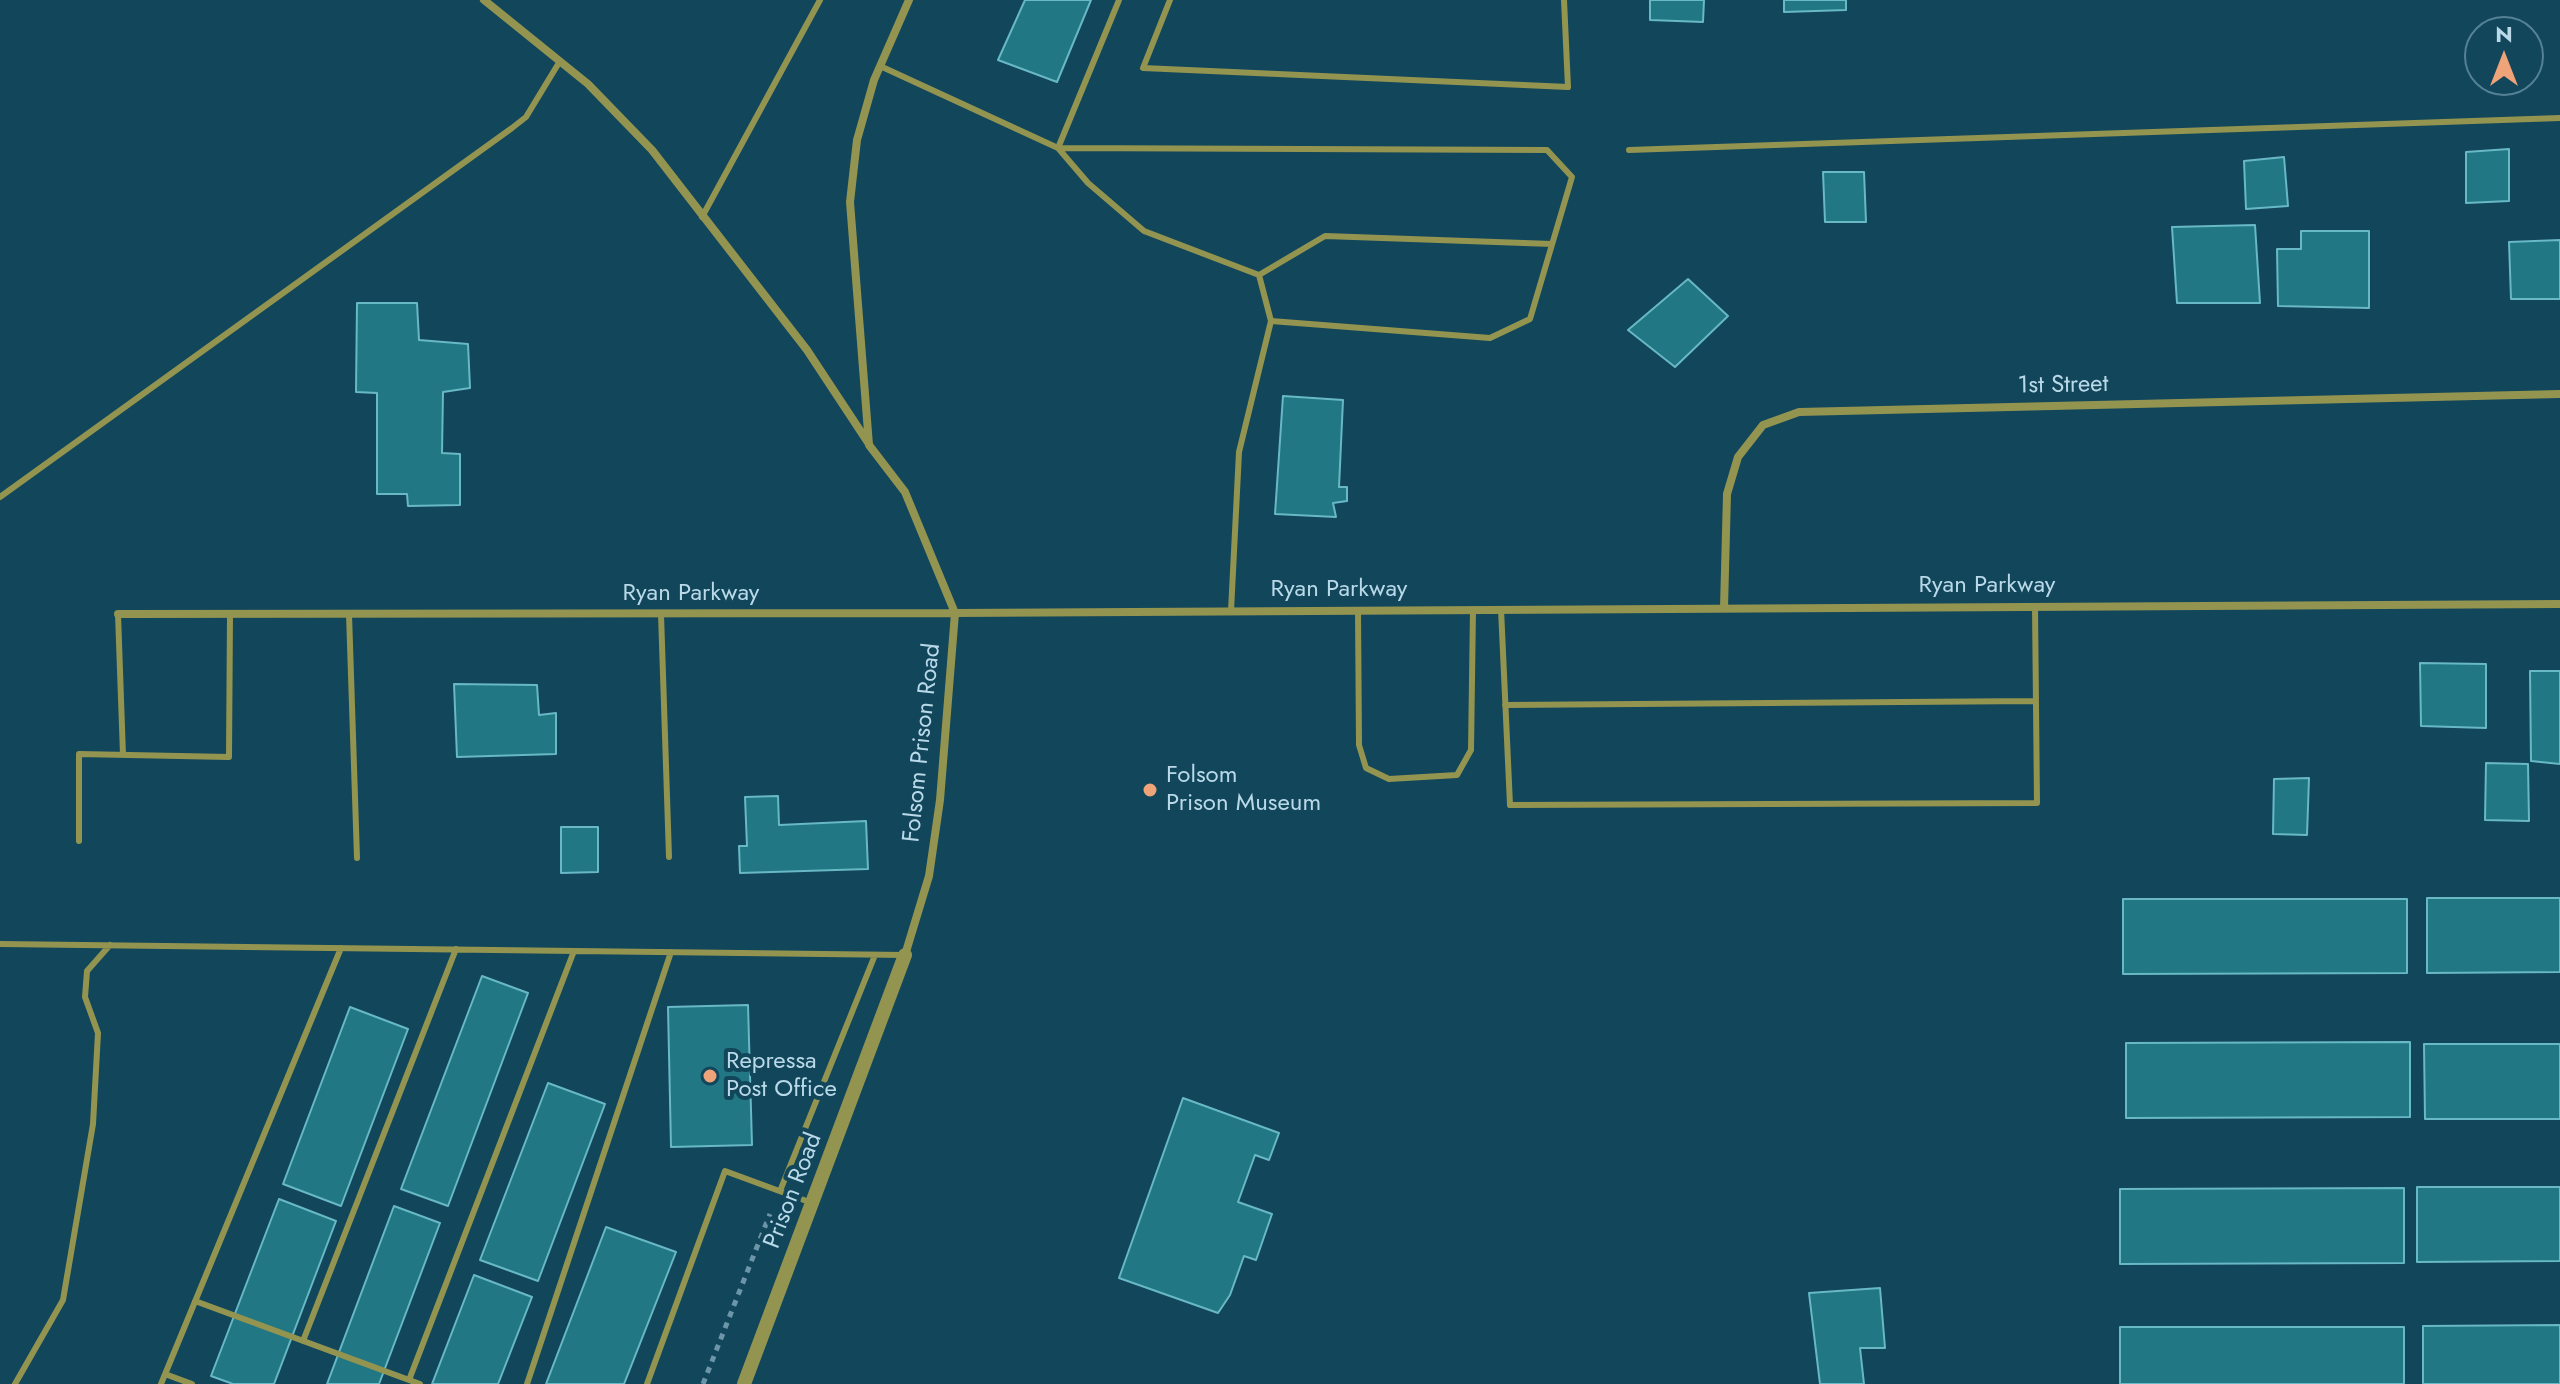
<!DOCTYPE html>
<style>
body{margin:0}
#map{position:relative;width:2560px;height:1384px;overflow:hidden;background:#12465b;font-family:Jost,sans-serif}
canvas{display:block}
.north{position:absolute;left:2464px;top:16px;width:80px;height:80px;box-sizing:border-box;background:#12465b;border:2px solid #558194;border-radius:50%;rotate:0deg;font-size:22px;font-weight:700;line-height:32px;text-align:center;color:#b9d9e9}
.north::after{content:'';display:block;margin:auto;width:28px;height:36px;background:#efa378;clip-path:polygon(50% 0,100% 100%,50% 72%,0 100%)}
</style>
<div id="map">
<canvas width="2560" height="1384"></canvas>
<div class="north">N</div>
</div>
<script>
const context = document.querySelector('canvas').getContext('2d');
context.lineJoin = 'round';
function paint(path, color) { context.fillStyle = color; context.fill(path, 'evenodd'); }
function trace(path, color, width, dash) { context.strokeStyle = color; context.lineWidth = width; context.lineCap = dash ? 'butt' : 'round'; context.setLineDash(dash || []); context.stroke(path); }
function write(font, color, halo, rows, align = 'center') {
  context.font = font + ' Jost,sans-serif'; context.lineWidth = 8; context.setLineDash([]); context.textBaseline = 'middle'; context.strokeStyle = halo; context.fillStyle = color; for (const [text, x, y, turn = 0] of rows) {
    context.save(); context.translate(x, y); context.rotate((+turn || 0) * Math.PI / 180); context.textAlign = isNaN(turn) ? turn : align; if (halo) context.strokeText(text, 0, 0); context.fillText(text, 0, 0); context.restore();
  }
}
const building = new Path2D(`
 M 1025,0 L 1091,0 L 1057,82 L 998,60 Z
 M 1650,0 L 1704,0 L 1703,22 L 1650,20 Z
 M 1784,0 L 1846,0 L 1846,10 L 1784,12 Z
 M 2509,149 L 2509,201 L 2466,203 L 2466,152 Z
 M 2284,157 L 2288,206 L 2246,209 L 2244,161 Z
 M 1823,172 L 1864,172 L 1866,222 L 1825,222 Z
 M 2255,225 L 2260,303 L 2177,303 L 2172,227 Z
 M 2301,231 L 2369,231 L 2369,308 L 2278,306 L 2277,249 L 2301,249 Z
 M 2560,240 L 2560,299 L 2511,299 L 2509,242 Z
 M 1688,279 L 1728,316 L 1675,367 L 1628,330 Z
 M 357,303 L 417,303 L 419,340 L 468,344 L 470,388 L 443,392 L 442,453 L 460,454 L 460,505 L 408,506 L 407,494 L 377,494 L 377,393 L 356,392 Z
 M 1283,396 L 1343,400 L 1339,487 L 1347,487 L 1347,501 L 1333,503 L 1336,517 L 1275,514 Z
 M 2420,663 L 2486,664 L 2486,728 L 2421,726 Z
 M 2530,671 L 2560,671 L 2560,764 L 2531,761 Z
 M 454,684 L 537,685 L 539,715 L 556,713 L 556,754 L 457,757 Z
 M 2486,763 L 2528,764 L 2529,821 L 2485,820 Z
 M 2309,778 L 2307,835 L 2273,834 L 2274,779 Z
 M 778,796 L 779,825 L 866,821 L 868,869 L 740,873 L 739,846 L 747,846 L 745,797 Z
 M 561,827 L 598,827 L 598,872 L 561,873 Z
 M 2427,898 L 2560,898 L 2560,972 L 2427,973 Z
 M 2123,899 L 2407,899 L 2407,973 L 2123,974 Z
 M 482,976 L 528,993 L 448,1206 L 401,1189 Z
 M 748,1005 L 752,1145 L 671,1147 L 668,1007 Z
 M 350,1007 L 408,1029 L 341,1206 L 283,1184 Z
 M 2410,1042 L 2410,1117 L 2126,1118 L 2126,1043 Z
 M 2424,1044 L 2560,1044 L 2560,1119 L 2425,1119 Z
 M 548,1083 L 605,1104 L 538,1281 L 480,1260 Z
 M 1183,1098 L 1279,1133 L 1269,1160 L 1255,1155 L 1238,1202 L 1272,1214 L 1256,1260 L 1244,1256 L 1230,1295 L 1218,1313 L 1119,1278 Z
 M 2417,1187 L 2560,1187 L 2560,1261 L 2417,1262 Z
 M 2404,1188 L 2404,1263 L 2120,1264 L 2120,1189 Z
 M 279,1199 L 336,1221 L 274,1384 L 233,1384 L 211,1376 Z
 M 394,1206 L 440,1223 L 379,1384 L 327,1384 Z
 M 606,1227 L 676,1252 L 624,1384 L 546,1384 Z
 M 474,1275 L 532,1297 L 498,1384 L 432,1384 Z
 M 1880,1288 L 1885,1348 L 1860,1348 L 1864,1384 L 1820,1384 L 1809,1293 Z
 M 2560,1325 L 2560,1384 L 2423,1384 L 2423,1326 Z
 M 2120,1327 L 2404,1327 L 2404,1384 L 2120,1384 Z`);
paint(building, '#217784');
trace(building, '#68b8c6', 2);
trace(new Path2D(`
 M 703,1384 L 770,1214`), '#6c95a8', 5, [6, 6]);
trace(new Path2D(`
 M 1170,0 L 1143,68 L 1568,87 L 1564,0
 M 880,66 L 1058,148 L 1547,150 L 1572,177 L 1530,319 L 1490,338 L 1271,321
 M 1058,148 L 1088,183 L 1144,231 L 1259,275 L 1271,321 L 1239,452 L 1231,611
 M 1058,148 L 1119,0
 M 1629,150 L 2560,118
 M 702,217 L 820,0
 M 1259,275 L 1325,236 L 1552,244
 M 0,497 L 512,128 L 526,117 L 560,61
 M 1501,609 L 1510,805 L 2037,803 L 2035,607
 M 1358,610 L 1359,745 L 1366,768 L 1389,779 L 1457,775 L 1471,750 L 1473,609
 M 118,614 L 123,755
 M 349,614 L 357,858
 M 661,614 L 669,857
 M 1505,705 L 2036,701
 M 79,841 L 79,754 L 229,757 L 230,614
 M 0,944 L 905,955
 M 780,1191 L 875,955
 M 195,1301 L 420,1384
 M 303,1341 L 456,949
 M 165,1374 L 192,1384
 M 409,1380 L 574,951
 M 15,1384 L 63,1300 L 93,1124 L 98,1033 L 85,997 L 87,971 L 110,945
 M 161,1384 L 341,948
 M 527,1384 L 671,952
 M 647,1384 L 725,1171 L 812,1203`), '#939450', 6);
trace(new Path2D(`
 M 484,0 L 588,84 L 652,150 L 807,350 L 869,444
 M 1724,608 L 1727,494 L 1738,457 L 1763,425 L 1799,412 L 2560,394
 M 118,614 L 955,613 L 2560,604
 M 905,955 L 929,876 L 940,800 L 955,613 L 905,492 L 869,445 L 850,202 L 857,140 L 874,80 L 909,0`), '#939450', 8);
trace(new Path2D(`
 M 744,1384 L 905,955`), '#939450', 14);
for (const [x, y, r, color] of [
 [1150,790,8,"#efa378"],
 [710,1076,8,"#efa378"]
]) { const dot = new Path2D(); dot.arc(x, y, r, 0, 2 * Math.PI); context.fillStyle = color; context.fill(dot); trace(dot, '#12465b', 3); }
write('24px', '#b9d9e9', '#12465b', [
 ["1st Street",2063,386,-1],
 ["Ryan Parkway",1987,586],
 ["Ryan Parkway",1339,590],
 ["Ryan Parkway",691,594],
 ["Folsom Prison Road",923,743,-84],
 ["Prison Road",794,1191,-69]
]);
write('24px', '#b9d9e9', '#12465b', [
 ["Folsom",1166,776],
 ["Prison Museum",1166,804],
 ["Repressa",726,1062],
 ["Post Office",726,1090]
], 'left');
</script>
